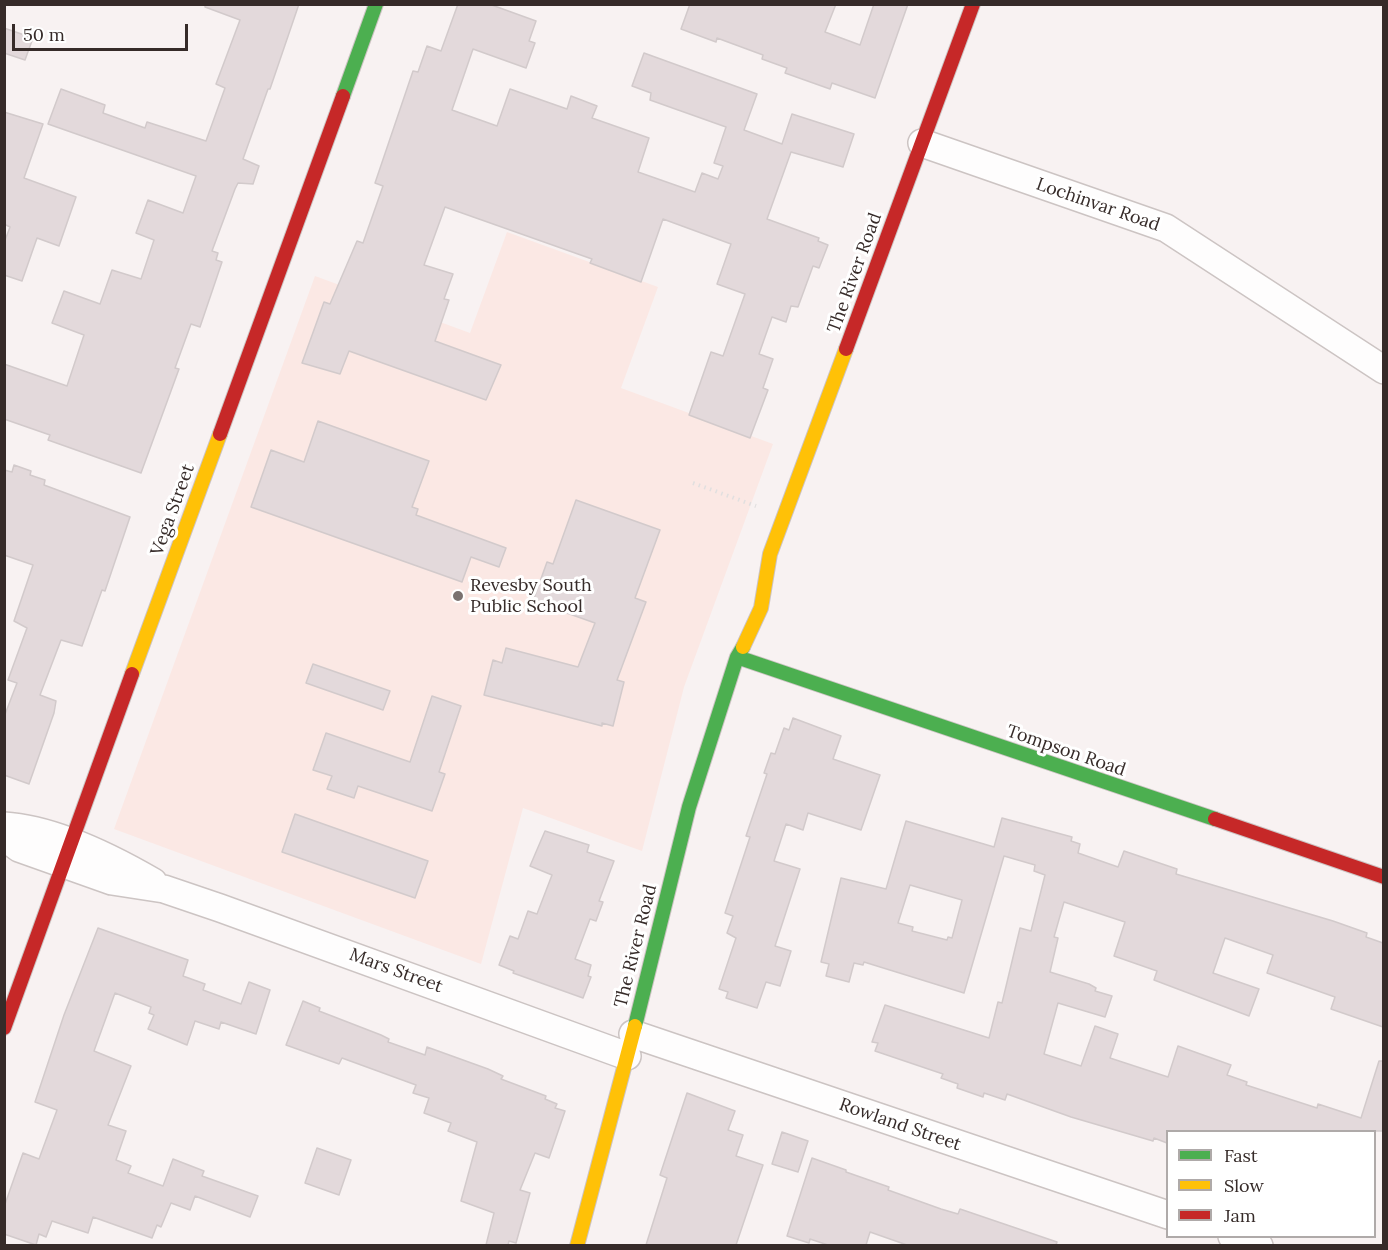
<!DOCTYPE html>
<style>
body{margin:0}
#map{position:relative;width:1388px;height:1250px;overflow:hidden;background:#f8f2f2;font-family:Lora,serif}
canvas{display:block}
.frame{position:absolute;inset:0;border:6px solid #362b29;pointer-events:none}
.legend{position:absolute;left:1166px;top:1130px;width:210px;height:108px;box-sizing:border-box;background:#fff;border:2px solid #afaaa9;margin:0;padding:8px 10px;list-style:none;font-size:18px;color:#362b29}
.legend li{display:flex;align-items:center;gap:12px;height:30px}
.legend b{width:30px;border:2px solid #afaaa9}
.scale{position:absolute;left:12px;top:24px;width:176px;height:27px;box-sizing:border-box;border:3px solid #362b29;border-top:0;padding-left:8px;font-size:18px;line-height:21px;white-space:nowrap;color:#362b29;-webkit-text-stroke:4px #fff;paint-order:stroke}
</style>
<div id="map">
<canvas width="1388" height="1250"></canvas>
<div class="frame"></div>
<ul class="legend">
<li><b style="height:8px;background:#4caf50"></b>Fast</li>
<li><b style="height:8px;background:#ffc107"></b>Slow</li>
<li><b style="height:8px;background:#c62828"></b>Jam</li>
</ul>
<div class="scale">50 m</div>
</div>
<script>
const context = document.querySelector('canvas').getContext('2d');
context.lineJoin = 'round';
function paint(path, color) { context.fillStyle = color; context.fill(path, 'evenodd'); }
function trace(path, color, width, dash) { context.strokeStyle = color; context.lineWidth = width; context.lineCap = dash ? 'butt' : 'round'; context.setLineDash(dash || []); context.stroke(path); }
function write(font, color, halo, rows, align = 'center') {
  context.font = font + ' Lora,serif'; context.lineWidth = 6; context.setLineDash([]); context.textBaseline = 'middle'; context.strokeStyle = halo; context.fillStyle = color; for (const [text, x, y, turn = 0] of rows) {
    context.save(); context.translate(x, y); context.rotate((+turn || 0) * Math.PI / 180); context.textAlign = isNaN(turn) ? turn : align; if (halo) context.strokeText(text, 0, 0); context.fillText(text, 0, 0); context.restore();
  }
}
paint(new Path2D(`
 M 507,232 L 658,287 L 621,388 L 773,444 L 684,687 L 642,851 L 523,808 L 481,964 L 114,829 L 315,276 L 470,333 Z`), '#fbe8e4');
const building = new Path2D(`
 M 205,4 L 299,4 L 270,89 L 268,89 L 243,159 L 259,166 L 253,184 L 238,183 L 235,189 L 212,251 L 218,253 L 216,260 L 222,262 L 200,327 L 191,324 L 175,368 L 179,369 L 141,473 L 48,440 L 50,435 L 4,419 L 4,364 L 67,386 L 84,335 L 52,323 L 64,291 L 100,304 L 112,270 L 141,279 L 154,240 L 136,233 L 148,200 L 183,213 L 196,176 L 48,124 L 61,89 L 105,105 L 103,113 L 145,128 L 147,122 L 206,141 L 225,88 L 216,84 L 240,20 L 205,7 Z
 M 458,4 L 489,4 L 536,21 L 529,41 L 535,43 L 526,68 L 473,49 L 452,110 L 497,126 L 510,89 L 567,109 L 571,96 L 597,106 L 592,118 L 649,138 L 638,172 L 695,192 L 702,173 L 718,179 L 723,166 L 714,163 L 726,127 L 650,100 L 651,93 L 632,86 L 644,53 L 757,94 L 744,130 L 782,144 L 792,114 L 854,134 L 843,167 L 791,152 L 767,219 L 819,238 L 818,241 L 828,245 L 819,268 L 813,266 L 798,307 L 791,306 L 786,322 L 772,317 L 759,354 L 773,359 L 763,388 L 768,390 L 750,438 L 689,415 L 711,352 L 723,356 L 745,294 L 717,284 L 731,244 L 663,219 L 641,282 L 590,263 L 592,259 L 445,207 L 424,265 L 453,274 L 444,299 L 449,300 L 435,341 L 501,365 L 486,400 L 349,351 L 340,374 L 302,363 L 324,302 L 330,304 L 357,241 L 363,243 L 383,186 L 375,183 L 413,71 L 418,72 L 427,46 L 441,51 Z
 M 690,4 L 836,4 L 825,32 L 860,45 L 874,4 L 908,4 L 875,98 L 832,83 L 830,89 L 785,73 L 787,68 L 762,59 L 763,55 L 717,38 L 716,42 L 681,29 Z
 M 4,28 L 33,38 L 25,60 L 4,53 Z
 M 4,112 L 43,124 L 24,178 L 76,197 L 59,246 L 37,238 L 22,281 L 4,275 L 4,243 L 10,227 L 4,224 Z
 M 318,421 L 429,461 L 412,507 L 418,509 L 416,515 L 506,548 L 499,567 L 471,557 L 462,582 L 251,507 L 271,450 L 304,462 Z
 M 14,465 L 31,471 L 30,475 L 45,480 L 44,485 L 130,517 L 105,591 L 102,590 L 82,646 L 61,640 L 40,695 L 56,701 L 54,713 L 29,784 L 4,775 L 4,717 L 17,683 L 8,680 L 27,628 L 14,621 L 33,565 L 4,555 L 4,470 L 12,472 Z
 M 576,500 L 660,530 L 635,598 L 646,602 L 617,680 L 624,682 L 613,726 L 602,723 L 602,726 L 484,695 L 493,660 L 502,663 L 506,648 L 578,667 L 595,623 L 533,601 L 547,562 L 553,564 Z
 M 313,664 L 390,691 L 383,710 L 306,683 Z
 M 432,696 L 461,706 L 439,772 L 445,774 L 432,811 L 358,786 L 354,798 L 327,789 L 332,776 L 313,770 L 326,733 L 410,762 Z
 M 793,718 L 841,736 L 833,759 L 880,775 L 861,830 L 808,813 L 803,830 L 786,824 L 774,861 L 800,869 L 775,946 L 791,951 L 780,986 L 766,982 L 757,1008 L 726,998 L 728,992 L 719,989 L 736,938 L 727,933 L 733,916 L 725,913 L 750,837 L 746,836 L 767,774 L 764,773 L 771,753 L 775,754 L 784,728 L 789,730 Z
 M 295,814 L 428,861 L 415,898 L 282,852 Z
 M 1002,818 L 1072,837 L 1071,841 L 1080,844 L 1078,853 L 1118,867 L 1124,851 L 1177,869 L 1176,874 L 1333,921 L 1367,933 L 1366,937 L 1383,943 L 1383,1027 L 1331,1009 L 1335,997 L 1267,973 L 1273,955 L 1225,938 L 1213,973 L 1259,989 L 1249,1016 L 1154,980 L 1157,971 L 1114,956 L 1125,922 L 1064,902 L 1054,937 L 1058,938 L 1050,972 L 1089,984 L 1096,988 L 1095,991 L 1112,996 L 1105,1017 L 1058,1003 L 1044,1054 L 1081,1066 L 1095,1026 L 1118,1034 L 1110,1058 L 1168,1077 L 1178,1046 L 1231,1065 L 1227,1075 L 1247,1082 L 1246,1085 L 1317,1108 L 1318,1104 L 1361,1118 L 1379,1061 L 1383,1061 L 1383,1131 L 1167,1131 L 1167,1143 L 1154,1138 L 1153,1141 L 1071,1117 L 1007,1094 L 1005,1100 L 984,1093 L 983,1097 L 957,1088 L 958,1084 L 941,1078 L 943,1074 L 875,1051 L 878,1043 L 872,1042 L 885,1005 L 989,1038 L 998,1002 L 1002,1003 L 1020,928 L 1031,931 L 1045,875 L 1034,871 L 1035,865 L 1004,856 L 964,993 L 864,962 L 863,965 L 854,963 L 849,982 L 826,976 L 829,964 L 821,962 L 841,878 L 886,889 L 906,821 L 994,847 ZM 910,885 L 962,900 L 952,938 L 948,937 L 947,940 L 912,931 L 913,927 L 898,923 Z
 M 545,831 L 589,845 L 587,852 L 614,861 L 599,901 L 603,902 L 596,921 L 590,919 L 575,959 L 591,965 L 588,976 L 591,977 L 583,998 L 513,973 L 514,971 L 499,965 L 510,936 L 518,939 L 528,911 L 537,914 L 552,875 L 530,866 Z
 M 98,928 L 188,960 L 183,976 L 205,984 L 203,990 L 241,1004 L 249,982 L 270,990 L 256,1034 L 221,1022 L 219,1029 L 195,1021 L 187,1045 L 148,1029 L 154,1015 L 149,1013 L 151,1007 L 115,993 L 94,1051 L 131,1066 L 108,1125 L 126,1131 L 116,1160 L 131,1166 L 128,1173 L 163,1186 L 173,1159 L 204,1171 L 202,1176 L 258,1196 L 250,1217 L 195,1196 L 190,1210 L 171,1203 L 161,1227 L 157,1225 L 152,1238 L 93,1217 L 88,1233 L 52,1221 L 46,1237 L 39,1234 L 36,1245 L 4,1234 L 4,1207 L 23,1153 L 39,1159 L 57,1110 L 35,1102 L 64,1015 Z
 M 303,1001 L 320,1008 L 319,1011 L 381,1035 L 389,1039 L 388,1042 L 425,1055 L 427,1047 L 488,1069 L 503,1076 L 501,1079 L 546,1096 L 545,1099 L 557,1104 L 555,1108 L 565,1111 L 549,1158 L 535,1153 L 520,1190 L 530,1193 L 516,1243 L 509,1241 L 508,1245 L 486,1245 L 494,1213 L 461,1201 L 477,1142 L 448,1131 L 451,1123 L 424,1113 L 429,1098 L 413,1093 L 416,1085 L 342,1058 L 339,1064 L 286,1045 Z
 M 687,1093 L 735,1111 L 728,1130 L 743,1135 L 736,1156 L 763,1165 L 736,1245 L 646,1245 L 667,1178 L 660,1175 Z
 M 782,1132 L 808,1141 L 798,1172 L 772,1164 Z
 M 317,1148 L 351,1160 L 339,1195 L 305,1183 Z
 M 812,1158 L 846,1170 L 846,1172 L 889,1187 L 888,1190 L 941,1209 L 958,1214 L 960,1209 L 1057,1242 L 1056,1245 L 907,1245 L 870,1232 L 866,1245 L 828,1245 L 810,1239 L 809,1243 L 787,1236 Z`);
paint(building, '#e3d9db');
trace(building, '#d2cacb', 1.5);
const street = new Path2D(`
 M 922,143 L 1166,228 L 1384,370
 M 4,826 C 54,829 110,857 153,882
 M 4,837 L 19,848 L 112,881 L 164,889 L 220,908 L 627,1056
 M 633,1034 L 1168,1215
 M 1232,1236 L 1259,1246`);
const fast = new Path2D(`
 M 343,96 L 376,4
 M 737,657 L 1215,819
 M 635,1026 L 689,807 L 737,657 L 743,647`);
const slow = new Path2D(`
 M 743,647 L 761,608 L 770,554 L 846,349
 M 132,674 L 220,434
 M 577,1246 L 635,1026`);
const jam = new Path2D(`
 M 846,349 L 973,4
 M 220,434 L 343,96
 M 1215,819 L 1384,877
 M 4,1028 L 132,674`);
trace(street, '#ccc4c3', 30);
trace(fast, '#ccc4c3', 16);
trace(slow, '#ccc4c3', 16);
trace(jam, '#ccc4c3', 16);
trace(new Path2D(`
 M 693,483 L 756,506`), '#e1dfdf', 4, [1.5, 4.5]);
trace(street, '#fefdfd', 27);
trace(fast, '#4caf50', 14);
trace(slow, '#ffc107', 14);
trace(jam, '#c62828', 14);
for (const [x, y, r, color] of [
 [458,596,6,"#7a716f"]
]) { const dot = new Path2D(); dot.arc(x, y, r, 0, 2 * Math.PI); context.fillStyle = color; context.fill(dot); trace(dot, '#fff', 2); }
write('18px', '#362b29', '#fff', [
 ["Lochinvar Road",1098,205,19],
 ["The River Road",855,273,-70],
 ["Vega Street",173,510,-70],
 ["Tompson Road",1066,751,19],
 ["The River Road",636,946,-76],
 ["Mars Street",396,971,20],
 ["Rowland Street",900,1125,19]
]);
write('18px', '#362b29', '#fff', [
 ["Revesby South",470,586],
 ["Public School",470,607]
], 'left');
</script>
